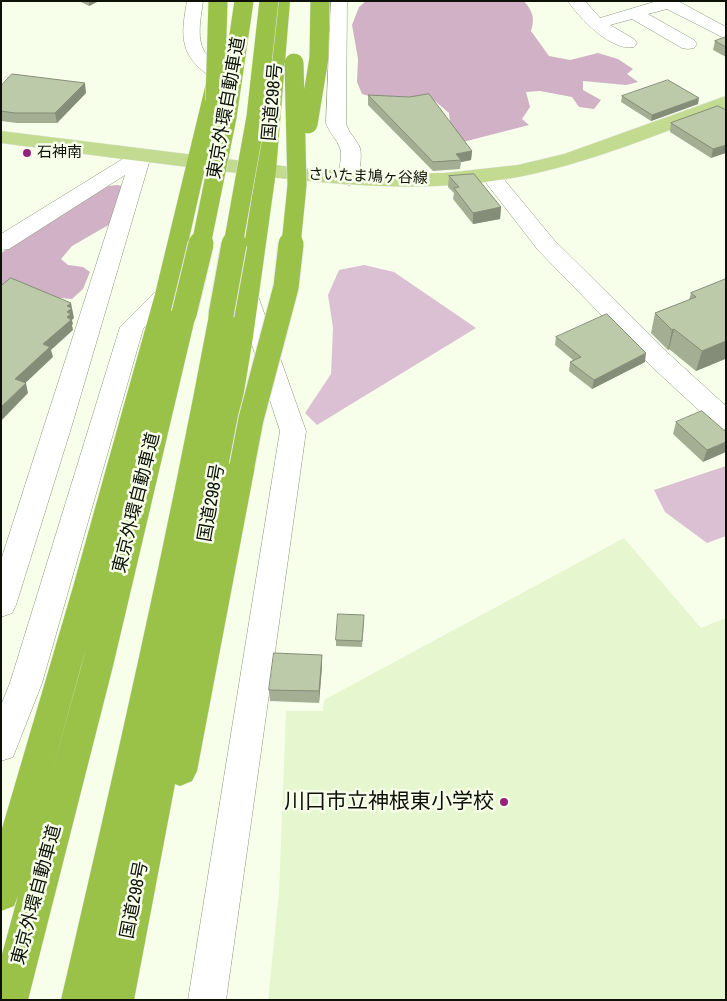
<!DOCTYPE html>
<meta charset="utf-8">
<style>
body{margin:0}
#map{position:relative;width:727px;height:1001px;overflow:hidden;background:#f7ffeb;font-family:"Archivo Narrow",sans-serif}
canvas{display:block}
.frame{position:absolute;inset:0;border:2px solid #0d1107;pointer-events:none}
</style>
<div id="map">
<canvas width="727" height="1001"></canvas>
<div class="frame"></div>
</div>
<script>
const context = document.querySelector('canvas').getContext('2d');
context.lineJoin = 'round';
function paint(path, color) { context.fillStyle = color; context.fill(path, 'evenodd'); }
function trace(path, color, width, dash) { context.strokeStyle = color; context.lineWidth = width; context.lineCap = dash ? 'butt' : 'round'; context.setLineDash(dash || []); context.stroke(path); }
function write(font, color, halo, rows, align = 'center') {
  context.font = font + ' "Archivo Narrow","Noto Sans JP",sans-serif'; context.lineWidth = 5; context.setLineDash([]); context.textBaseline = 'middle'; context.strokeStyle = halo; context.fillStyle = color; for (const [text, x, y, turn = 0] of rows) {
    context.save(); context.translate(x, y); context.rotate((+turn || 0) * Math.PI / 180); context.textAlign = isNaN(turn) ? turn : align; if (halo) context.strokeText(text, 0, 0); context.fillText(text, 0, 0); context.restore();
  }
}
paint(new Path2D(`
 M 624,538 L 701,628 L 726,618 L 726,1000 L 268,1000 L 279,892 L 286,711 L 323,711 L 324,700 Z`), '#e6f6ce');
paint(new Path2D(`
 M 364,265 L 394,272 L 476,328 L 317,425 L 305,413 L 331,374 L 333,328 L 328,295 L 339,270 Z
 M 726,466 L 726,536 L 707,543 L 665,512 L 654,490 Z`), '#dbbfd2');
paint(new Path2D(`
 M 366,1 L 524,1 C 533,12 535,18 531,31 L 549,56 L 570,60 L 598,53 L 618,59 L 633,69 L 627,74 L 638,82 L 626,85 L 583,81 L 583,90 L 601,100 L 594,109 L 579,107 L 572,97 L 540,91 L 526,92 L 530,107 L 522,119 L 529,125 L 459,143 L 450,123 L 449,113 L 435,101 L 386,101 L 362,94 L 357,82 L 358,59 L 352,25 L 359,7 Z
 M 117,185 L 123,186 L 112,223 L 72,246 L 61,259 L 68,265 L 83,267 L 90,272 L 83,289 L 72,299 L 1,293 L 1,253 L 108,186 Z`), '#d0b1c6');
const minor = new Path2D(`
 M 187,1 L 203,1 C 201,18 195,41 207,55 C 213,63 222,67 227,75 L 224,79 C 215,81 211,78 204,72 C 178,51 182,31 187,1 Z
 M 331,1 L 347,1 L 346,123 C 348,133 356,138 360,148 C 362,154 360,178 356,183 L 349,185 L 342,183 C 335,173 344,159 340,148 C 337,139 329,133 326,123 Z
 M 568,1 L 585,1 L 600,18 L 657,1 L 678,1 L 726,27 L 726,39 L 667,9 L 648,14 L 694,40 L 697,44 L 694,48 L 688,49 L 682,48 L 632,19 L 610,25 L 634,39 L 637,43 L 634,47 C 612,52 579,18 568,1 Z
 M 141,150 L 148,152 L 151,156 L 72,425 L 16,605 L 12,613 L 1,617 L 1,560 L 125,175 L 9,249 L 1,250 L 1,234 L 134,152 Z
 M 490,169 L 497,171 L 554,240 L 669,354 L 726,406 L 726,430 L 717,427 L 651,366 L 538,250 L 480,175 L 483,171 Z
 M 166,287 L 174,289 L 177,294 L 143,329 L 42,683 L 13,757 L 1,761 L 1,705 L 10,683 L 120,327 L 158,289 Z
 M 247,289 L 255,291 L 258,296 L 306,431 L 226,1000 L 188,1000 L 280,431 L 236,296 L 239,291 Z`);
const major = new Path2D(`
 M 726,96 L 726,109 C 658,134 590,163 518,177 C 423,195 325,184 229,172 C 153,163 77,153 1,143 L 1,131 L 299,168 L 372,174 L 445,173 L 518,165 L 564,154 Z`);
const highway = new Path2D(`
 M 274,1 L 290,1 L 276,171 L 253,337 L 233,459 L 242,457 L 251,459 L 255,466 L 197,771 L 192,781 L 180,786 L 175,784 L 134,1000 L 61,1000 C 114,772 166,545 209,315 L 213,310 L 221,308 L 229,310 L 233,315 L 256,171 Z
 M 218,66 L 224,67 L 227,71 L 172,314 L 176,309 L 184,307 L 192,309 L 196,314 L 113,666 L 28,1000 L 1,1000 L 1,958 L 18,896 L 14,906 L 1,911 L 1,832 L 73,587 L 155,294 L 209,71 L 212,67 ZM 86,649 L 81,666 L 51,776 Z`);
trace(minor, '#8b9678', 1);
trace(major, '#e7e7e6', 1);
trace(highway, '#e7e7e6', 1);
paint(minor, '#fff');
paint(major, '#c3da91');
paint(highway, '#9bc248');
const highwayBridgeFar1 = new Path2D(`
 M 215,101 L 218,1
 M 308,124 L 319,58 L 320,1
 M 201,245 L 227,117 L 244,1
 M 233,245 L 256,117 L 269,1
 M 291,245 L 297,185 L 294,63`);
const highwayBridge = new Path2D(`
 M 184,314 L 201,244
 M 221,315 L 234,244
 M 242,466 L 251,419 L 286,287 L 291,244`);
trace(highwayBridgeFar1, '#e7e7e6', 20, []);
trace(highwayBridge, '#e7e7e6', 27, []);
trace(highwayBridgeFar1, '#9bc248', 19);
trace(highwayBridge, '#9bc248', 25);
paint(new Path2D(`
 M 79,1 L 99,1 L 89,6 Z
 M 726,37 L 726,57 L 713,50 L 715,41 Z
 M 1,86 L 86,93 L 57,123 L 17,123 L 1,121 Z
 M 368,95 L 472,151 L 471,160 L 461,162 L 460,169 L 433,171 L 368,105 Z
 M 622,96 L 698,104 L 651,121 L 621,102 Z
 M 726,110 L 711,158 L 670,132 L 671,123 Z
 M 449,176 L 501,207 L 500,219 L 473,224 L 453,199 L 454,193 L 448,187 Z
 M 726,279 L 725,359 L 696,371 L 669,349 L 668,350 L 651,333 L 655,313 L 689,300 L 691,293 Z
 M 556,337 L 645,362 L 592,389 L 569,371 L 570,362 L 573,360 L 555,345 Z
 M 676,422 L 726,432 L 703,462 L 673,434 Z
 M 364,621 L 362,647 L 336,646 L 336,640 Z
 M 322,655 L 322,666 L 319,703 L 270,701 L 269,690 Z`), '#a3ae92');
paint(new Path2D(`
 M 89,1 L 99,1 L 89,6 Z
 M 85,83 L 86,93 L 57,123 L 55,113 Z
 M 699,98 L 698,104 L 651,121 L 652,115 Z
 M 726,145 L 726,153 L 711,158 L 713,149 Z
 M 472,151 L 471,160 L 461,162 L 461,160 L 456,154 Z
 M 501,207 L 500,219 L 473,224 L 473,213 Z
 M 71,303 L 74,318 L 72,320 L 73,324 L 72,325 L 73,330 L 51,350 L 53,357 L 18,390 L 15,379 L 43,344 L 67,306 Z
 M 674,329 L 669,349 L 668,350 L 672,330 Z
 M 726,338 L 725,359 L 696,371 L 702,351 Z
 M 646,353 L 645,362 L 592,389 L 594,380 Z
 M 26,383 L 28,393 L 1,421 L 1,407 Z
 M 726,442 L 726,452 L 703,462 L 707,450 Z
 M 322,655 L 322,666 L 319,703 L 319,691 Z`), '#848d77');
const building = new Path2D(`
 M 726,37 L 726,47 L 715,41 Z
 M 12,74 L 85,83 L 55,113 L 15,113 L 1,111 L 1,86 Z
 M 668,80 L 699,98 L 652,115 L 622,96 Z
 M 429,94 L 472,151 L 456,154 L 461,160 L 433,162 L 368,95 L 409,97 Z
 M 718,106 L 726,110 L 726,145 L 713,149 L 671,123 Z
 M 474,174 L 501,207 L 473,213 L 454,188 L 459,187 L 449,176 Z
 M 11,278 L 71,303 L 67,306 L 72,308 L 67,312 L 71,314 L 67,317 L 71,320 L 43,344 L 50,347 L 15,379 L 26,383 L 1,407 L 1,286 Z
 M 726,279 L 726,341 L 702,351 L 674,329 L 672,330 L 655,313 L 696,297 L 691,293 Z
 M 607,314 L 646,353 L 594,380 L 570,362 L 581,357 L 556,337 Z
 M 702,411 L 726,432 L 726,442 L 707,450 L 676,422 Z
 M 338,614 L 364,615 L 362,641 L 336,640 Z
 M 274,653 L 322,655 L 319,691 L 269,690 Z`);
paint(building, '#bdcaaa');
trace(building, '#848d77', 1);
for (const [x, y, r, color] of [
 [27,153,5,"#96207c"],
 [504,802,5,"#96207c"]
]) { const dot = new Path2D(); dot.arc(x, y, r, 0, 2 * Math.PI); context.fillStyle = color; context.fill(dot); trace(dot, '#f7ffeb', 2); }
write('15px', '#0d1107', '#f7ffeb', [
 ["石神南",37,153]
], 'left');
write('15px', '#0d1107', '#f7ffeb', [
 ["さいたま鳩ヶ谷線",368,177,2]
]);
write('18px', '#0d1107', '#f7ffeb', [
 ["国道298号",273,102,-85],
 ["東京外環自動車道",227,108,-80],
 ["東京外環自動車道",137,503,-76],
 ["国道298号",212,503,-80],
 ["東京外環自動車道",37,895,-75],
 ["国道298号",135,900,-79]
]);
write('21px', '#0d1107', '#f7ffeb', [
 ["川口市立神根東小学校",494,802]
], 'right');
</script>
